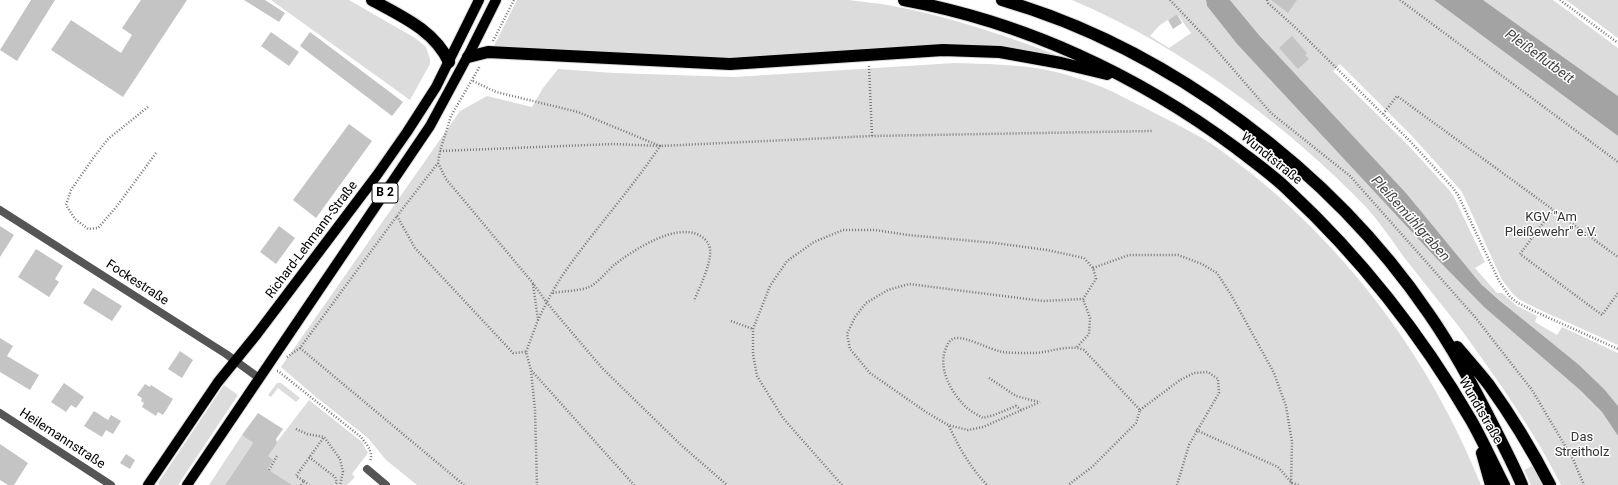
<!DOCTYPE html>
<meta charset="utf-8">
<style>
body{margin:0}
canvas{display:block;background:#fff}
</style>
<canvas width="1618" height="485"></canvas>
<script>
const context = document.querySelector('canvas').getContext('2d');
context.lineJoin = 'round';
function paint(path, color) { context.fillStyle = color; context.fill(path, 'evenodd'); }
function trace(path, color, width, dash) { context.strokeStyle = color; context.lineWidth = width; context.lineCap = dash ? 'butt' : 'round'; context.setLineDash(dash || []); context.stroke(path); }
function write(font, color, halo, rows, align = 'center') {
  context.font = font + ' Roboto,sans-serif'; context.lineWidth = 3; context.setLineDash([]); context.textBaseline = 'middle'; context.strokeStyle = halo; context.fillStyle = color; for (const [text, x, y, turn = 0] of rows) {
    context.save(); context.translate(x, y); context.rotate((+turn || 0) * Math.PI / 180); context.textAlign = isNaN(turn) ? turn : align; if (halo) context.strokeText(text, 0, 0); context.fillText(text, 0, 0); context.restore();
  }
}
paint(new Path2D(`
 M 271,0 L 349,0 L 415,38 L 426,47 L 430,59 L 430,64 L 410,100 Z
 M 517,0 L 848,0 C 863,2 878,3 893,6 C 952,17 1009,37 1065,58 L 996,47 L 852,51 L 730,58 L 493,48 Z
 M 1072,0 L 1206,0 L 1207,6 L 1237,44 L 1436,258 L 1484,307 L 1580,390 L 1602,412 L 1618,436 L 1618,485 L 1561,485 C 1533,429 1497,379 1460,328 C 1441,304 1422,280 1403,256 C 1392,240 1380,223 1367,208 C 1286,124 1181,46 1072,0 ZM 1177,14 L 1191,33 L 1169,48 L 1150,36 L 1160,25 Z
 M 1230,0 L 1434,0 L 1618,136 L 1618,345 L 1538,309 L 1520,300 L 1513,294 L 1502,280 L 1462,192 L 1456,185 L 1413,137 L 1340,64 L 1333,71 L 1407,144 L 1450,191 L 1454,197 L 1485,262 L 1475,268 L 1497,293 L 1502,293 L 1517,306 L 1537,316 L 1535,322 L 1557,335 L 1562,327 L 1618,353 L 1618,406 L 1605,390 L 1481,284 L 1406,193 L 1259,35 Z
 M 1483,0 L 1553,0 L 1618,48 L 1618,96 Z
 M 1566,0 L 1618,0 L 1618,38 Z
 M 954,63 C 982,64 1019,64 1047,70 C 1065,74 1085,80 1102,87 C 1117,93 1132,102 1147,109 C 1169,121 1196,133 1216,147 C 1335,231 1427,350 1481,485 L 417,485 L 386,460 L 368,438 L 316,397 L 281,367 L 460,111 L 487,96 L 532,107 L 543,88 L 558,69 L 614,73 L 735,77 Z
 M 277,383 L 281,383 L 300,398 L 296,402 L 278,388 L 271,397 L 268,395 Z
 M 224,385 L 238,395 L 178,485 L 160,485 L 158,483 Z
 M 309,400 L 362,442 L 368,453 L 352,474 L 355,477 L 347,485 L 244,485 Z
 M 242,435 L 253,443 L 225,485 L 209,485 Z
 M 1534,465 L 1545,485 L 1531,485 L 1524,470 Z`), '#dcdcdc');
paint(new Path2D(`
 M 1206,0 L 1230,0 L 1259,35 L 1406,193 L 1481,284 L 1499,300 L 1579,365 L 1605,390 L 1618,406 L 1618,436 L 1602,412 L 1580,390 L 1484,307 L 1436,258 L 1237,44 L 1207,6 Z
 M 1434,0 L 1483,0 L 1618,96 L 1618,136 Z`), '#a3a3a3');
paint(new Path2D(`
 M 31,0 L 55,0 L 17,61 L 0,50 Z
 M 141,0 L 187,0 L 123,97 L 51,50 L 71,20 L 121,53 L 132,35 L 122,28 Z
 M 244,0 L 265,0 L 285,13 L 279,22 Z
 M 1271,0 L 1297,0 L 1288,13 Z
 M 1177,14 L 1182,23 L 1173,29 L 1168,20 Z
 M 271,32 L 299,52 L 289,66 L 261,46 Z
 M 310,32 L 403,102 L 392,116 L 300,46 Z
 M 1292,36 L 1307,53 L 1305,55 L 1309,59 L 1298,69 L 1279,48 Z
 M 349,124 L 372,141 L 316,218 L 293,200 Z
 M 0,226 L 14,235 L 0,257 Z
 M 279,226 L 295,238 L 276,264 L 260,252 Z
 M 36,249 L 63,266 L 55,279 L 59,282 L 49,297 L 18,277 Z
 M 93,288 L 122,306 L 112,321 L 83,303 Z
 M 0,338 L 13,346 L 7,356 L 39,375 L 30,390 L 0,372 Z
 M 180,351 L 193,360 L 182,378 L 168,369 Z
 M 64,383 L 84,397 L 76,408 L 71,405 L 66,412 L 51,402 Z
 M 145,384 L 150,387 L 151,385 L 173,399 L 163,415 L 158,412 L 156,416 L 142,407 L 144,403 L 141,401 L 142,398 L 137,395 Z
 M 94,411 L 108,420 L 111,415 L 121,421 L 113,434 L 106,430 L 102,437 L 84,426 Z
 M 258,413 L 283,429 L 276,439 L 277,443 L 268,456 L 273,460 L 267,469 L 292,485 L 225,485 L 253,443 L 242,435 Z
 M 0,444 L 28,463 L 14,485 L 8,485 L 0,480 Z
 M 126,454 L 135,460 L 130,469 L 120,463 Z`), '#c4c4c4');
const primary = new Path2D(`
 M 148,485 L 218,382 L 257,334 L 377,175 L 407,132 L 436,87 L 479,0
 M 187,485 L 430,126 L 471,50 L 496,0`);
const highway = new Path2D(`
 M 372,0 C 401,16 434,30 449,62
 M 904,0 C 1024,22 1138,75 1236,148 C 1254,162 1273,175 1289,191 C 1361,258 1422,336 1471,420 C 1483,441 1493,464 1504,485
 M 1002,0 C 1168,48 1332,171 1429,314 C 1454,350 1475,389 1495,429 C 1504,447 1514,466 1522,485
 M 468,57 L 488,52 L 730,64 L 943,50 L 1000,52 L 1061,63 L 1107,74
 M 1457,347 C 1468,360 1479,372 1489,385 C 1512,417 1532,450 1550,485
 M 1482,453 L 1491,485`);
trace(primary, '#dbdbdb', 12);
trace(highway, '#dbdbdb', 14);
trace(new Path2D(`
 M 1170,0 L 1207,39 L 1271,113 L 1350,176 L 1475,317 L 1532,390 L 1573,459 L 1584,485
 M 1267,0 L 1268,3 L 1298,30 L 1410,141 L 1453,188 L 1458,195 L 1499,281 L 1510,297 L 1518,303 L 1536,312 L 1618,349
 M 1400,0 L 1618,162
 M 1560,0 L 1618,43
 M 493,41 L 514,0
 M 869,66 L 872,136
 M 473,81 L 496,92 L 578,112 L 660,146 C 630,191 593,231 562,276 C 553,290 545,305 538,320
 M 148,107 L 108,139 L 94,157 L 71,190 L 66,205 L 75,219 L 88,229 L 98,228 L 117,206 L 156,153
 M 1383,114 L 1397,96 L 1618,257
 M 440,151 L 613,144 L 660,146 L 872,136 L 1152,131
 M 438,163 L 446,179 L 532,282 L 547,303 L 602,368 L 681,445 L 727,485
 M 1553,210 L 1520,254 L 1602,315 L 1618,293
 M 397,216 L 415,248 L 513,353 L 526,352
 M 1093,268 L 1129,255 L 1178,255 L 1202,264 L 1217,273 L 1230,293 L 1274,373 L 1286,406 L 1292,442 L 1291,485
 M 533,284 L 538,320 L 526,352 L 531,370 L 634,485
 M 553,293 C 563,291 580,291 589,287 C 597,284 607,271 614,265 C 634,250 674,223 699,235 C 704,238 709,242 710,249 C 712,263 699,288 694,301
 M 731,321 L 753,329
 M 1077,347 L 1089,334 L 1090,318 L 1083,299
 M 300,348 L 464,485
 M 287,357 L 300,348 L 397,216 L 438,163 L 440,151 L 451,116 L 480,66
 M 277,371 L 278,371 L 361,437 C 366,444 374,452 370,461
 M 531,371 L 535,410 L 537,485
 M 989,378 L 1016,396 L 1039,402
 M 1021,410 L 1016,406 L 994,415 L 983,418 C 978,415 972,412 967,408 C 952,394 937,369 946,348 C 948,343 950,339 956,338 C 967,337 989,349 1002,352 C 1011,353 1021,353 1030,353 C 1047,354 1068,343 1084,350 L 1140,410 L 1136,423 L 1092,467 L 1068,485
 M 1140,410 L 1180,380 L 1194,373 L 1208,372 L 1218,379 L 1219,393 L 1189,445 L 1177,485
 M 949,426 C 959,448 970,467 987,485
 M 296,429 L 307,434 L 324,437
 M 1196,430 L 1278,467 L 1292,483 L 1299,485
 M 309,457 L 335,477 L 337,482 L 335,485
 M 269,470 L 277,456
 M 304,481 L 309,485
 M 301,485 L 304,481 L 296,476 L 324,437 L 340,459 L 343,472 L 340,485
 M 842,485 L 783,418 L 757,376 L 753,354 L 753,329 L 770,286 L 787,261 L 814,242 L 843,230 L 875,230 L 908,235 L 995,243 L 1047,250 L 1084,258 L 1093,268 L 1096,279 L 1083,299 L 1043,301 L 909,284 L 888,290 L 866,303 L 855,317 L 847,334 L 850,349 L 870,373 L 926,412 L 948,425 L 968,430 L 983,427 L 1040,402`), '#777', 2.5, [1, 2]);
trace(new Path2D(`
 M 0,210 L 226,354 L 259,378
 M 0,413 L 111,485
 M 367,469 L 386,485`), '#555', 8);
trace(primary, '#000', 10);
trace(highway, '#000', 12);
for (const [x, y, w] of [
 [385,193,26]
]) { const box = new Path2D(); box.roundRect(x - w / 2, y - 10, w, 20, 3); context.fillStyle = '#fff'; context.fill(box); trace(box, '#000', 1); }
write('bold 12px', '#000', null, [
 ["B 2",385,193]
]);
write('13px', '#000', '#fff', [
 ["Wundtstraße",1271,159,39],
 ["Richard-Lehmann-Straße",312,240,-53],
 ["Fockestraße",137,283,33],
 ["Wundtstraße",1480,411,60],
 ["Heilemannstraße",62,439,33]
]);
write('13px', '#333', '#fff', [
 ["KGV \"Am",1551,218],
 ["Pleißewehr\" e.V.",1551,233],
 ["Das",1582,438],
 ["Streitholz",1582,453]
]);
write('italic 14px', '#444', '#fff', [
 ["Pleißeflutbett",1539,57,36],
 ["Pleißemühlgraben",1410,219,48]
]);
</script>
